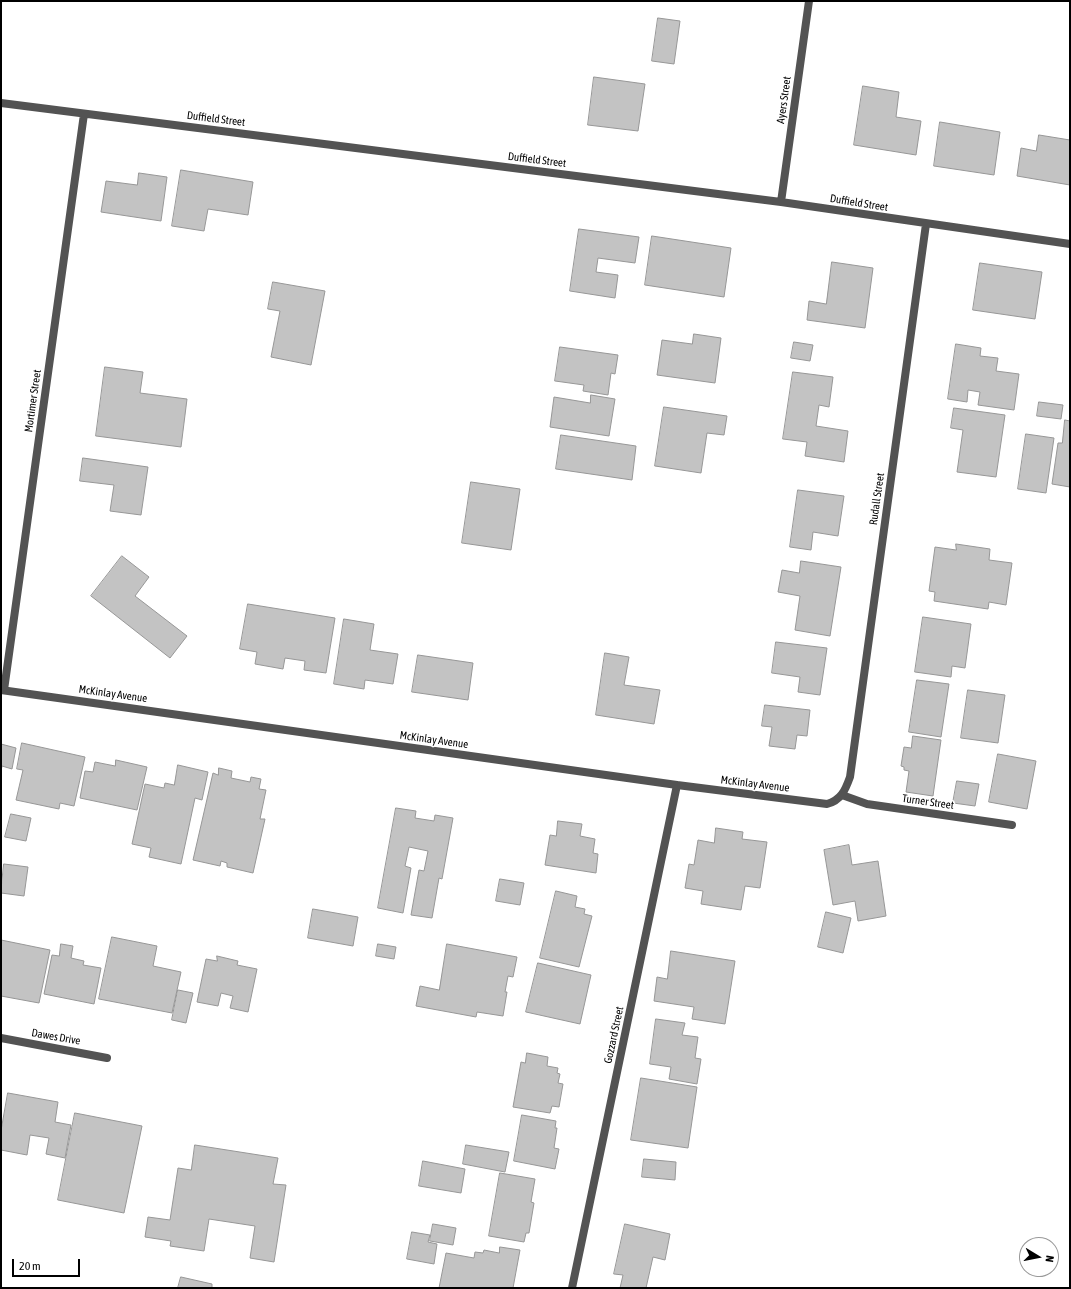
<!DOCTYPE html>
<style>
body{margin:0}
#map{position:relative;width:1071px;height:1289px;overflow:hidden;background:#fff;font-family:"Asap Condensed",sans-serif}
canvas{display:block}
.frame{position:absolute;inset:0;border:2px solid #000;pointer-events:none}
.north{position:absolute;left:1019px;top:1237px;width:40px;height:40px;box-sizing:border-box;background:#fff;border:1px solid #999;border-radius:50%;rotate:100deg;font-size:11px;font-weight:700;line-height:16px;text-align:center;color:#000}
.north::after{content:'';display:block;margin:auto;width:14px;height:18px;background:#000;clip-path:polygon(50% 0,100% 100%,50% 72%,0 100%)}
.scale{position:absolute;left:12px;top:1259px;width:68px;height:18px;box-sizing:border-box;border:2px solid #000;border-top:0;padding-left:5px;font-size:12px;line-height:14px;white-space:nowrap;color:#000;-webkit-text-stroke:3px #fff;paint-order:stroke}
</style>
<div id="map">
<canvas width="1071" height="1289"></canvas>
<div class="frame"></div>
<div class="north">N</div>
<div class="scale">20 m</div>
</div>
<script>
const context = document.querySelector('canvas').getContext('2d');
context.lineJoin = 'round';
function paint(path, color) { context.fillStyle = color; context.fill(path, 'evenodd'); }
function trace(path, color, width, dash) { context.strokeStyle = color; context.lineWidth = width; context.lineCap = dash ? 'butt' : 'round'; context.setLineDash(dash || []); context.stroke(path); }
function write(font, color, halo, rows, align = 'center') {
  context.font = font + ' "Asap Condensed",sans-serif'; context.lineWidth = 3; context.setLineDash([]); context.textBaseline = 'middle'; context.strokeStyle = halo; context.fillStyle = color; for (const [text, x, y, turn = 0] of rows) {
    context.save(); context.translate(x, y); context.rotate((+turn || 0) * Math.PI / 180); context.textAlign = isNaN(turn) ? turn : align; if (halo) context.strokeText(text, 0, 0); context.fillText(text, 0, 0); context.restore();
  }
}
const building = new Path2D(`
 M 658,18 L 680,21 L 674,64 L 652,61 Z
 M 594,77 L 645,84 L 638,131 L 588,125 Z
 M 863,86 L 899,92 L 896,117 L 921,121 L 916,155 L 854,145 Z
 M 940,122 L 1000,132 L 994,175 L 934,166 Z
 M 1039,135 L 1070,140 L 1070,185 L 1017,176 L 1021,148 L 1036,151 Z
 M 181,170 L 253,182 L 248,215 L 208,209 L 204,231 L 172,226 Z
 M 139,173 L 167,177 L 161,221 L 101,212 L 106,181 L 137,185 Z
 M 579,229 L 639,237 L 635,263 L 598,258 L 596,272 L 618,275 L 615,298 L 570,291 Z
 M 652,236 L 731,248 L 724,297 L 645,285 Z
 M 832,262 L 873,268 L 865,328 L 807,320 L 809,301 L 826,304 Z
 M 980,263 L 1042,272 L 1035,319 L 973,310 Z
 M 273,282 L 325,291 L 311,365 L 271,357 L 280,311 L 268,309 Z
 M 694,334 L 721,338 L 715,383 L 657,375 L 662,340 L 692,344 Z
 M 794,342 L 813,345 L 810,361 L 791,358 Z
 M 956,344 L 981,348 L 980,356 L 998,358 L 996,371 L 1019,374 L 1014,410 L 978,405 L 980,392 L 968,390 L 967,402 L 948,399 Z
 M 560,347 L 618,355 L 615,374 L 611,373 L 608,395 L 583,391 L 584,385 L 555,381 Z
 M 105,367 L 143,372 L 140,393 L 187,399 L 181,447 L 96,436 Z
 M 793,372 L 833,377 L 829,407 L 819,405 L 816,426 L 848,431 L 844,462 L 805,456 L 807,442 L 783,439 Z
 M 591,395 L 615,399 L 609,436 L 550,427 L 554,397 L 590,403 Z
 M 1039,402 L 1063,405 L 1061,419 L 1037,416 Z
 M 664,407 L 727,416 L 724,435 L 707,433 L 701,473 L 655,466 Z
 M 954,408 L 1005,415 L 996,477 L 957,472 L 963,430 L 951,428 Z
 M 1065,420 L 1070,421 L 1070,487 L 1052,484 L 1058,443 L 1062,443 Z
 M 1026,434 L 1054,438 L 1046,493 L 1018,489 Z
 M 561,435 L 636,446 L 632,480 L 556,469 Z
 M 83,458 L 148,467 L 141,515 L 110,511 L 114,485 L 80,481 Z
 M 471,482 L 520,489 L 511,550 L 462,543 Z
 M 798,490 L 844,496 L 838,536 L 813,532 L 811,550 L 790,547 Z
 M 956,544 L 990,549 L 989,560 L 1012,563 L 1006,605 L 989,602 L 988,609 L 934,601 L 935,592 L 929,591 L 935,547 L 956,550 Z
 M 122,556 L 149,577 L 135,596 L 187,636 L 170,658 L 91,596 Z
 M 801,561 L 841,567 L 830,636 L 795,630 L 800,596 L 778,592 L 782,570 L 799,573 Z
 M 248,604 L 335,618 L 326,673 L 304,670 L 305,661 L 285,658 L 283,669 L 255,664 L 257,652 L 240,649 Z
 M 923,617 L 971,624 L 965,668 L 952,666 L 951,677 L 915,672 Z
 M 344,619 L 374,624 L 370,650 L 398,654 L 393,684 L 365,680 L 364,689 L 334,684 Z
 M 776,642 L 827,648 L 820,695 L 798,692 L 800,677 L 772,673 Z
 M 605,653 L 629,657 L 624,685 L 660,690 L 654,724 L 596,715 Z
 M 418,655 L 473,663 L 468,700 L 412,692 Z
 M 917,680 L 949,684 L 941,737 L 909,732 Z
 M 968,690 L 1005,695 L 998,743 L 961,738 Z
 M 765,705 L 810,710 L 807,736 L 797,735 L 795,749 L 769,746 L 772,727 L 762,726 Z
 M 913,736 L 941,740 L 933,796 L 906,792 L 909,771 L 904,770 L 904,767 L 901,766 L 904,747 L 911,748 Z
 M 22,743 L 85,757 L 74,806 L 60,803 L 59,809 L 16,800 L 23,770 L 17,769 Z
 M 1,744 L 16,748 L 12,769 L 2,766 L 1,771 Z
 M 998,754 L 1036,761 L 1027,809 L 989,802 Z
 M 116,760 L 147,767 L 137,810 L 80,798 L 85,771 L 93,772 L 95,762 L 115,766 Z
 M 178,765 L 208,772 L 202,800 L 195,798 L 181,864 L 149,857 L 151,848 L 132,844 L 145,784 L 164,788 L 165,783 L 174,785 Z
 M 219,768 L 232,771 L 231,778 L 250,782 L 251,777 L 261,779 L 259,789 L 266,790 L 260,819 L 265,819 L 253,873 L 227,867 L 227,863 L 221,861 L 220,866 L 193,860 L 213,773 L 218,775 Z
 M 957,781 L 979,784 L 975,806 L 953,803 Z
 M 396,808 L 416,811 L 415,818 L 434,821 L 435,815 L 453,818 L 442,879 L 439,878 L 432,918 L 411,915 L 419,870 L 424,871 L 428,851 L 409,847 L 405,866 L 411,868 L 403,913 L 378,908 Z
 M 11,814 L 31,818 L 26,841 L 5,837 Z
 M 558,821 L 582,824 L 580,836 L 595,839 L 593,853 L 598,854 L 596,873 L 545,865 L 550,835 L 556,836 Z
 M 716,828 L 743,832 L 742,839 L 767,842 L 760,888 L 745,886 L 741,910 L 701,904 L 703,891 L 685,888 L 689,864 L 694,865 L 698,840 L 714,843 Z
 M 849,845 L 852,865 L 878,861 L 886,916 L 858,921 L 855,901 L 833,905 L 824,850 Z
 M 4,864 L 28,867 L 24,896 L 1,893 Z
 M 500,879 L 524,883 L 520,905 L 496,901 Z
 M 556,891 L 577,896 L 575,907 L 585,909 L 584,914 L 592,916 L 579,967 L 540,958 Z
 M 313,909 L 358,917 L 353,946 L 308,938 Z
 M 826,912 L 851,918 L 843,953 L 818,947 Z
 M 112,937 L 157,946 L 153,966 L 181,972 L 172,1013 L 99,999 Z
 M 1,940 L 50,950 L 39,1003 L 1,996 Z
 M 61,944 L 73,946 L 71,958 L 84,961 L 83,965 L 101,968 L 94,1004 L 44,994 L 52,955 L 59,956 Z
 M 378,944 L 396,947 L 394,959 L 376,956 Z
 M 447,944 L 517,957 L 513,977 L 508,976 L 505,992 L 507,992 L 503,1016 L 477,1012 L 476,1017 L 416,1006 L 420,986 L 439,990 Z
 M 671,951 L 735,961 L 725,1024 L 692,1019 L 694,1007 L 654,1001 L 657,977 L 667,979 Z
 M 217,956 L 238,961 L 237,965 L 257,969 L 248,1012 L 230,1008 L 233,996 L 221,993 L 218,1006 L 197,1002 L 206,959 L 217,961 Z
 M 538,963 L 591,975 L 580,1024 L 526,1012 Z
 M 178,990 L 193,993 L 186,1023 L 172,1020 Z
 M 656,1019 L 685,1023 L 682,1035 L 698,1037 L 695,1058 L 701,1059 L 697,1084 L 669,1079 L 671,1067 L 650,1064 Z
 M 527,1053 L 548,1057 L 547,1066 L 558,1068 L 557,1073 L 560,1074 L 558,1083 L 563,1084 L 559,1107 L 552,1106 L 550,1113 L 513,1107 L 521,1062 L 525,1063 Z
 M 641,1078 L 697,1087 L 688,1148 L 631,1140 Z
 M 8,1093 L 58,1102 L 55,1122 L 71,1125 L 65,1158 L 46,1154 L 49,1138 L 30,1135 L 27,1155 L 1,1150 L 1,1131 Z
 M 75,1113 L 142,1126 L 124,1213 L 58,1200 Z
 M 522,1115 L 556,1121 L 555,1128 L 557,1128 L 554,1148 L 559,1149 L 555,1169 L 514,1161 Z
 M 195,1145 L 278,1158 L 273,1184 L 286,1185 L 274,1262 L 250,1258 L 255,1226 L 209,1219 L 204,1251 L 170,1246 L 171,1241 L 145,1237 L 148,1217 L 170,1220 L 178,1168 L 191,1170 Z
 M 466,1145 L 509,1152 L 505,1172 L 463,1164 Z
 M 644,1159 L 676,1162 L 675,1180 L 642,1177 Z
 M 423,1161 L 465,1169 L 461,1193 L 419,1186 Z
 M 500,1173 L 535,1179 L 531,1202 L 534,1203 L 529,1233 L 526,1233 L 524,1242 L 489,1236 Z
 M 433,1224 L 456,1228 L 453,1245 L 430,1241 Z
 M 625,1224 L 670,1234 L 665,1260 L 653,1257 L 646,1288 L 620,1288 L 623,1275 L 614,1274 Z
 M 412,1232 L 430,1235 L 428,1242 L 437,1244 L 434,1264 L 407,1259 Z
 M 500,1247 L 520,1250 L 513,1288 L 439,1288 L 446,1253 L 474,1258 L 475,1252 L 483,1253 L 484,1250 L 499,1253 Z
 M 181,1277 L 212,1284 L 212,1288 L 178,1288 Z`);
paint(building, '#c3c3c3');
trace(building, '#979797', 1);
trace(new Path2D(`
 M 842,795 L 867,804 L 1012,825`), '#535353', 8);
trace(new Path2D(`
 M 1,103 L 781,202 L 1070,244
 M 781,202 L 809,1
 M 1,690 L 677,785 L 827,804 C 841,800 845,791 850,777 L 926,224
 M 4,690 L 84,114
 M 1,1038 L 107,1058
 M 572,1288 L 677,785`), '#535353', 8);
write('11px', '#000', '#fff', [
 ["Ayers Street",784,100,-82],
 ["Duffield Street",216,119,7],
 ["Duffield Street",537,160,7],
 ["Duffield Street",859,203,9],
 ["Mortimer Street",33,401,-82],
 ["Rudall Street",877,499,-82],
 ["McKinlay Avenue",113,694,8],
 ["McKinlay Avenue",434,740,8],
 ["McKinlay Avenue",755,784,7],
 ["Turner Street",928,802,8],
 ["Gozzard Street",614,1035,-78],
 ["Dawes Drive",56,1037,10]
]);
</script>
